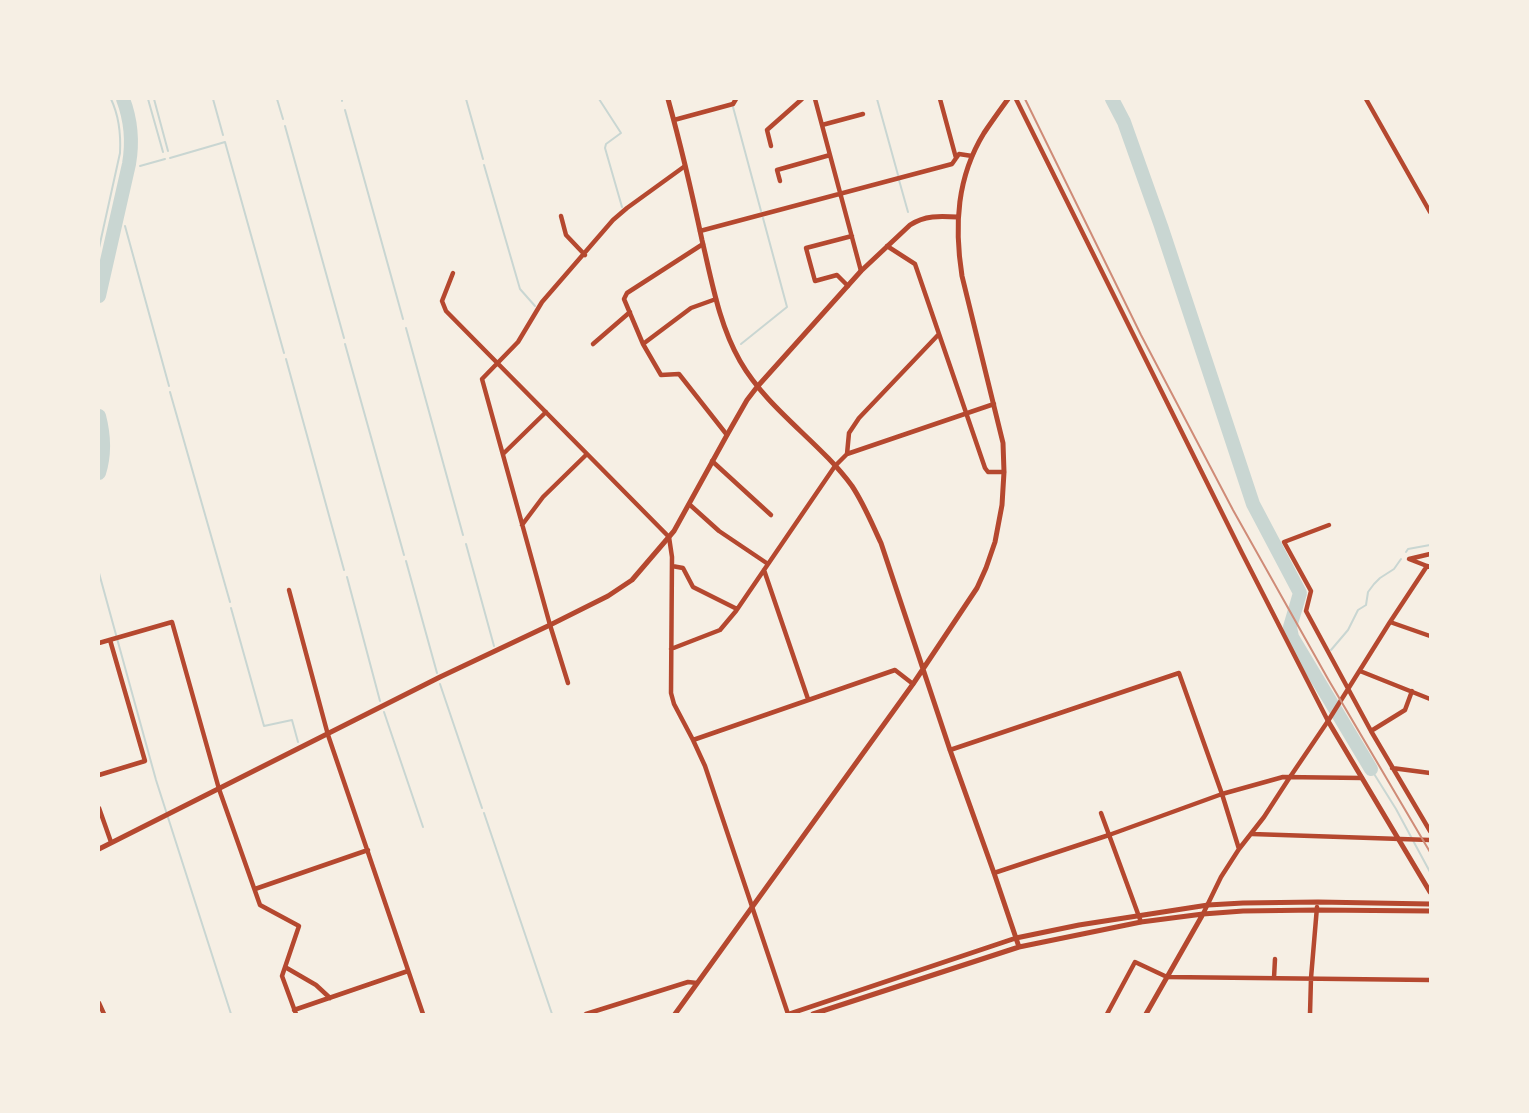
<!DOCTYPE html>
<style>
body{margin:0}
#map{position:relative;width:1529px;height:1113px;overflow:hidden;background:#f6efe4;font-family:Rubik,sans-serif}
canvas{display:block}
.frame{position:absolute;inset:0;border:100px solid #f6efe4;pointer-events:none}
</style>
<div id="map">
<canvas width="1529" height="1113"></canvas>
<div class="frame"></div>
</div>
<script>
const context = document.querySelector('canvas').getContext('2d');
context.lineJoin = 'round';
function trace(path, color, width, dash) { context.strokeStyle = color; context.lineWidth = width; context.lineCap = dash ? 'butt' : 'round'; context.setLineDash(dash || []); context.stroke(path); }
trace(new Path2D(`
 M 148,99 L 163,152
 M 154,99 L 168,151
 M 213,99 L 223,135
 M 277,99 L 283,119
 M 342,99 L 342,101
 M 466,99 L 483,159
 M 599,99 L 621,133 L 606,144 L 605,148 L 622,207
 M 877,99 L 898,175
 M 733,107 L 761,211
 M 345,110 L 403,319
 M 285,126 L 344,338
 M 170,158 L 225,142 L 284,353
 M 484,165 L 520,289 L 535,306
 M 140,166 L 165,159
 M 899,180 L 908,212
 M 125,226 L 169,386
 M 99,248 L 120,153 C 121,134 119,116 111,99
 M 406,328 L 463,535
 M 345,344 L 404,555
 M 741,344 L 787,307 L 763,218
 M 286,359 L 344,570
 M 170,392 L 230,602
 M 466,544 L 494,646
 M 1406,552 L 1408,549 L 1430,545
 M 406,561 L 437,673
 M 99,573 L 156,780 L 231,1014
 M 347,577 L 380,701
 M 231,608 L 264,726 L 292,720 L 298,742
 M 1331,650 L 1348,630 L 1358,610 L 1366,605 L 1368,592 L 1374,584 L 1380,578 L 1394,569 L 1401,559
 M 440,684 L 482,808
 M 384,712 L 423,827
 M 1371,769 L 1396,809 L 1430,872
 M 484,813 L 552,1014`), '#c9d6d2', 2);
trace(new Path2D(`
 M 1112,99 L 1124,122 L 1161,226 L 1253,504 L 1300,593 L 1290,627 L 1292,637 L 1371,769
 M 99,296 L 129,164 C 133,141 131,120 123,99
 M 99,416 C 104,435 105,454 99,473`), '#c9d6d2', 14);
trace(new Path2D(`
 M 815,99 L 861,271
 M 940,99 L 956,158
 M 1016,99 L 1242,553 L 1328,721
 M 1366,99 L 1430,212
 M 674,120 L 733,104 L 736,99
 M 822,125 L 863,114
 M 771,146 L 767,130 L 802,99
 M 780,181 L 777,170 L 830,155
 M 561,216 L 566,235 L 585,255
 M 700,231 L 952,164 L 959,154 L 972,156
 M 703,244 L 627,293 L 624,299 L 643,344 L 661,375 L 679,374 L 727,435
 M 887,246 L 915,264 L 985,468 L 988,472 L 1004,472
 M 453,273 L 442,301 L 446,311 L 669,537 L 672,557 L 671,693 L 674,704 L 693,740 L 705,766 L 788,1014
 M 848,286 L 837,275 L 815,281 L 806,248 L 852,236
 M 593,344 L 630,312
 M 643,344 L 691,308 L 716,299
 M 503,454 L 546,412
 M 847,454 L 849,433 L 859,418 L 939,334
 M 712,461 L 771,515
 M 689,504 L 719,531 L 768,564
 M 522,525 L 543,497 L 587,454
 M 1329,525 L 1284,542 L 1311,591 L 1306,611 L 1371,731 L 1430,831
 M 672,566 L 683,568 L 693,587 L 737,609
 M 1427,566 L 1409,559 L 1430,554
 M 764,570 L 808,699
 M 289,590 L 328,735 L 423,1014
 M 1390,622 L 1430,636
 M 99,643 L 172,622 L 219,789 L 260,905 L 299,926 L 282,976 L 296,1014
 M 671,649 L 720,630 L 736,611 L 835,466 L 847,454 L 994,404
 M 1360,671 L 1430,699
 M 568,683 L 550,625 L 482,379 L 518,342 L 542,302 L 613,220 L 627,208 L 685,166
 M 1371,731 L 1405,710 L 1412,691
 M 693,740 L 895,670 L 913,684
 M 950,750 L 1179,673 L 1222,794 L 1239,849
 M 1392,768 L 1430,773
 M 99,775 L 145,761 L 110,640
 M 99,808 L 111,842
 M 1101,813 L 1141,922
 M 1252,834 L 1430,840
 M 994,873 L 1109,835 L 1222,794 L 1283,777 L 1362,778
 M 255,889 L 368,850
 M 1203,914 L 1221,877 L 1239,849 L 1264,817 L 1288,780 L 1328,721 L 1390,622 L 1427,566 L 1430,567
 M 285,967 L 316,985 L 330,998
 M 1274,978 L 1275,959
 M 99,1003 L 104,1014
 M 294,1010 L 408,971
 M 586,1014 L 688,982 L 697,983
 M 1107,1014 L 1135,962 L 1167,977 L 1430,980
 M 1310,1014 L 1311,978 L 1317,907`), '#b5482f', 4.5);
trace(new Path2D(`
 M 668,99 C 681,146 692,193 702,240 C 712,282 719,324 740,361 C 768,410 819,441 852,486 C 864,504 872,524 881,543 L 950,750 L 994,873 L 1019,947
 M 1328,721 L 1430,892
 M 99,849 L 440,677 L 550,625 L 608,596 L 632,580 L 674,531 L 727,435 L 747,400 L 757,387 L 861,271 L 910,225 C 925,215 940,216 958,217
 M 675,1014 L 913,684 L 977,588 L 986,568 L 995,542 L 1002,505 L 1004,472 L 1003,443 L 962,276 C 954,225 957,177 984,133 C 992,121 1000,110 1008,99
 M 789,1014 L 1016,938 L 1079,925 L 1208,905 L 1243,903 L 1318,902 L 1430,904
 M 813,1014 L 1019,947 L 1141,922 L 1203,914 L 1243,911 L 1317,910 L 1430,911
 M 1146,1014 L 1203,914`), '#b5482f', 5);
trace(new Path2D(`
 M 1025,99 L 1141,335 L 1233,510 L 1328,679 L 1430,852`), '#cf8b77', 2);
</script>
